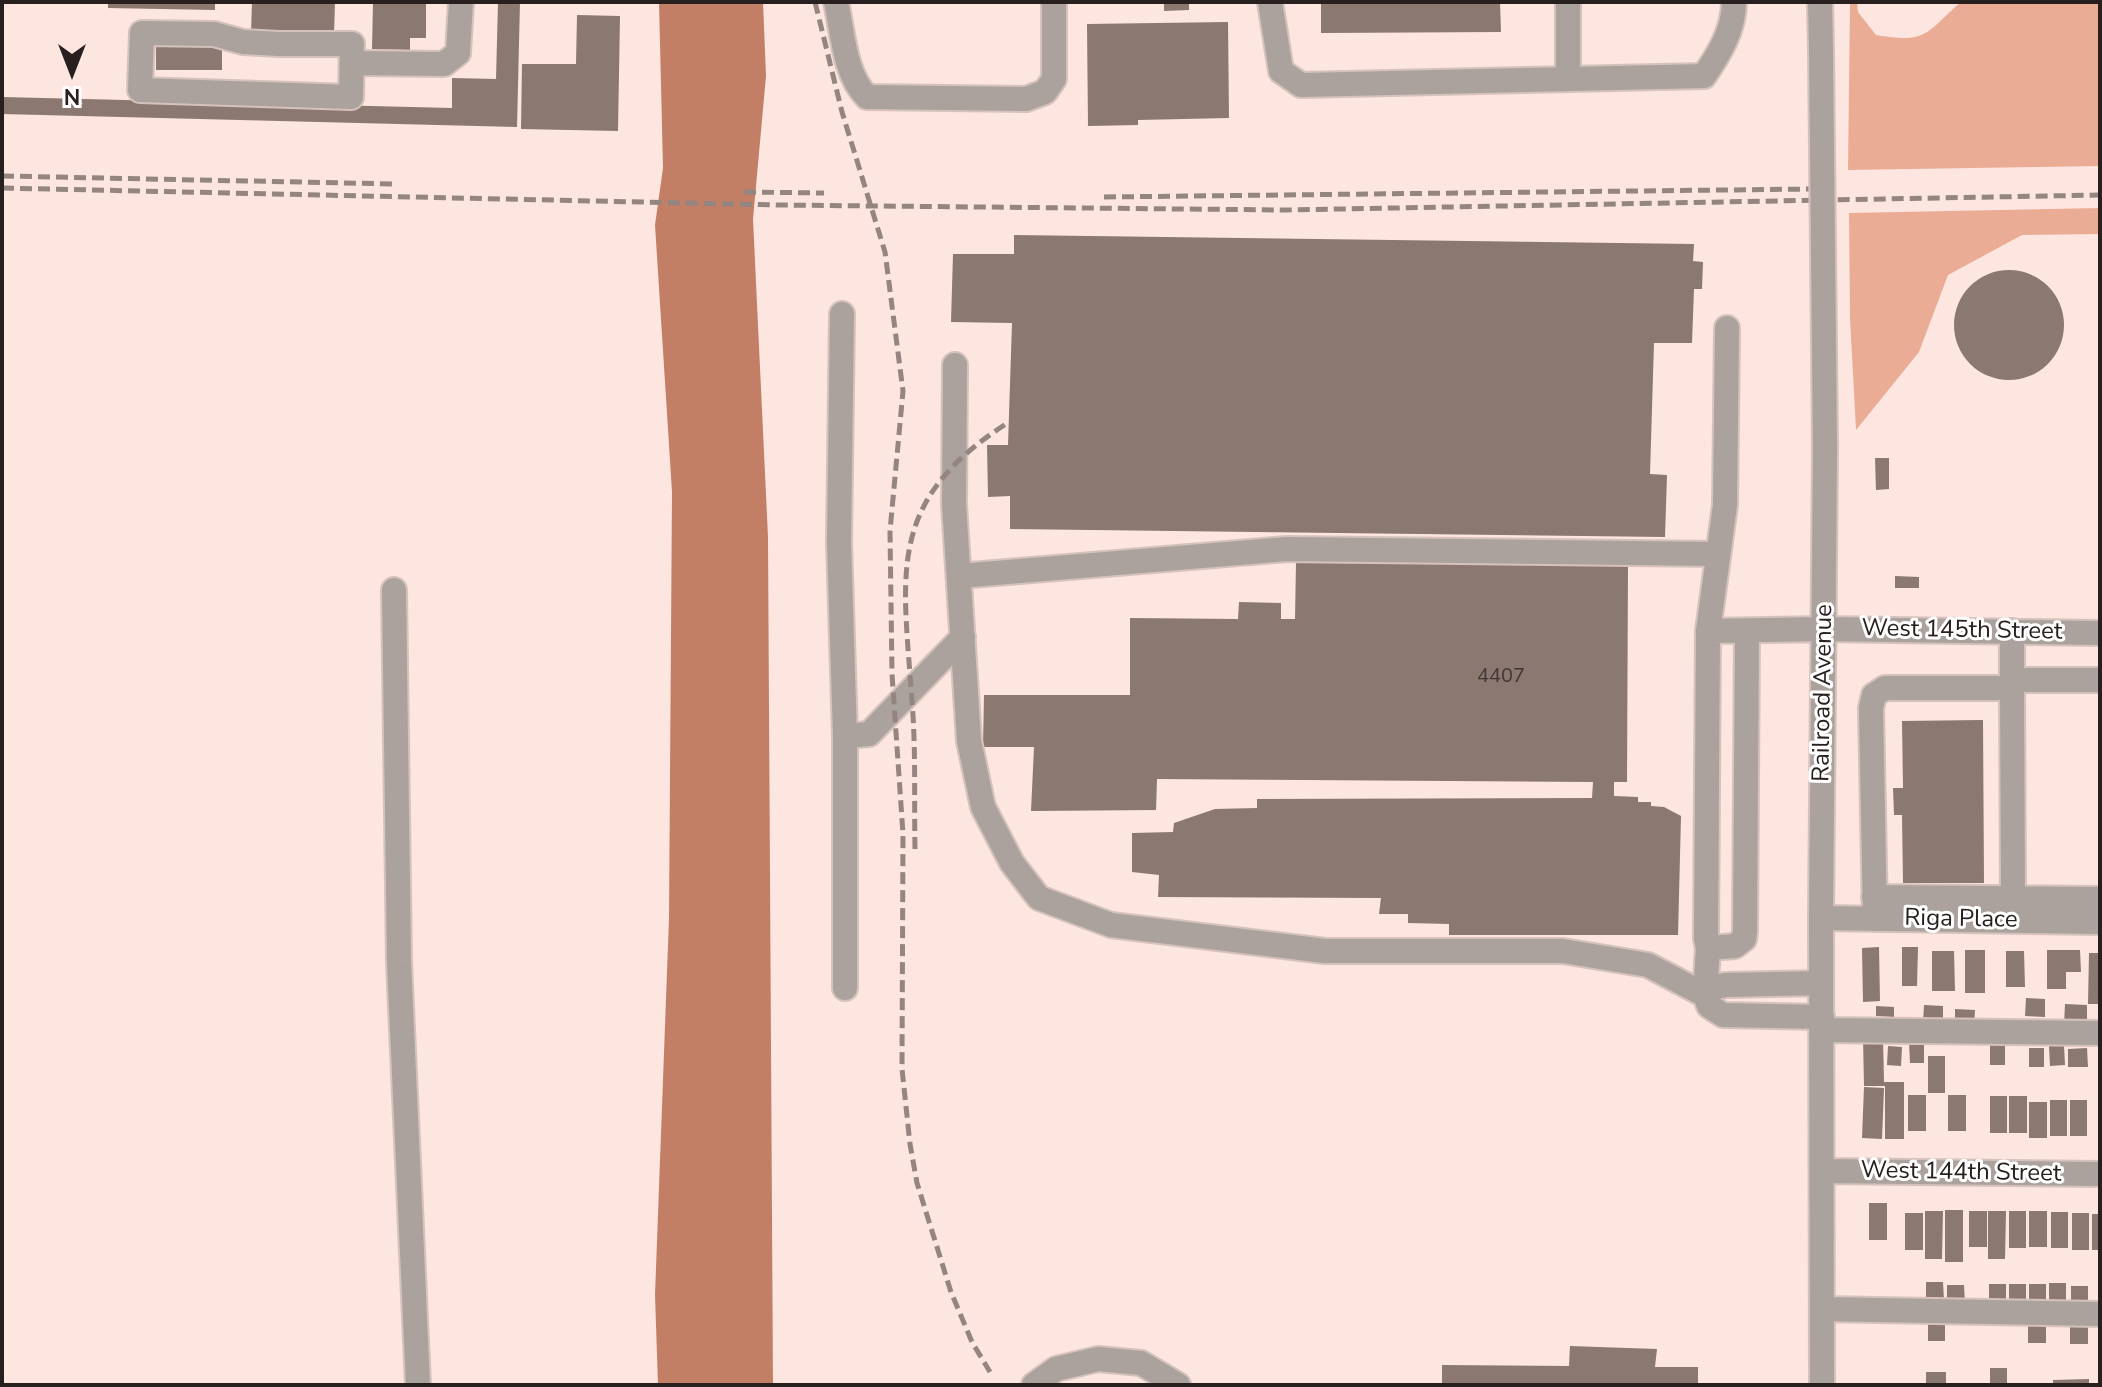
<!DOCTYPE html>
<style>
body{margin:0}
#map{position:relative;width:2102px;height:1387px;overflow:hidden;background:#fce6df;font-family:"Nunito Sans",sans-serif}
canvas{display:block}
.frame{position:absolute;inset:0;border:4px solid #28201e;pointer-events:none}
.north{position:absolute;left:32px;top:32px;width:80px;height:80px;-webkit-text-stroke:6px #fff;paint-order:stroke;rotate:180deg;font-size:22px;font-weight:700;line-height:32px;text-align:center;color:#28201e}
.north::after{content:'';display:block;margin:auto;width:28px;height:36px;background:#28201e;clip-path:polygon(50% 0,100% 100%,50% 72%,0 100%)}
</style>
<div id="map">
<canvas width="2102" height="1387"></canvas>
<div class="frame"></div>
<div class="north">N</div>
</div>
<script>
const context = document.querySelector('canvas').getContext('2d');
context.lineJoin = 'round';
function paint(path, color) { context.fillStyle = color; context.fill(path, 'evenodd'); }
function trace(path, color, width, dash) { context.strokeStyle = color; context.lineWidth = width; context.lineCap = dash ? 'butt' : 'round'; context.setLineDash(dash || []); context.stroke(path); }
function write(font, color, halo, rows, align = 'center') {
  context.font = font + ' "Nunito Sans",sans-serif'; context.lineWidth = 6; context.setLineDash([]); context.textBaseline = 'middle'; context.strokeStyle = halo; context.fillStyle = color; for (const [text, x, y, turn = 0] of rows) {
    context.save(); context.translate(x, y); context.rotate((+turn || 0) * Math.PI / 180); context.textAlign = isNaN(turn) ? turn : align; if (halo) context.strokeText(text, 0, 0); context.fillText(text, 0, 0); context.restore();
  }
}
paint(new Path2D(`
 M 1850,2 L 1857,2 L 1858,12 L 1876,35 C 1928,44 1925,33 1961,2 L 2100,2 L 2100,166 L 1848,170 Z
 M 2100,208 L 2100,234 L 2022,235 L 1948,275 L 1919,352 L 1856,430 L 1850,318 L 1849,213 Z`), '#ebac96');
paint(new Path2D(`
 M 659,2 L 763,2 L 766,76 L 753,219 L 768,537 L 773,1385 L 658,1385 L 655,1295 L 669,918 L 672,492 L 655,225 L 663,168 Z`), '#c37f66');
paint(new Path2D(`
 M 108,2 L 215,2 L 215,10 L 108,8 Z
 M 252,2 L 335,2 L 334,35 L 251,34 Z
 M 373,2 L 426,2 L 426,38 L 410,38 L 410,50 L 372,49 Z
 M 498,2 L 520,2 L 517,127 L 2,114 L 2,97 L 452,108 L 452,78 L 496,79 Z
 M 1164,2 L 1189,2 L 1189,10 L 1164,11 Z
 M 1321,2 L 1500,2 L 1501,32 L 1321,33 Z
 M 577,15 L 620,16 L 618,131 L 521,129 L 522,64 L 576,64 Z
 M 1228,22 L 1229,118 L 1138,120 L 1138,125 L 1088,126 L 1087,24 Z
 M 156,44 L 222,44 L 222,70 L 156,70 Z
 M 1014,235 L 1694,244 L 1693,261 L 1703,262 L 1702,289 L 1694,289 L 1692,343 L 1654,343 L 1650,474 L 1667,475 L 1665,537 L 1010,529 L 1010,496 L 988,497 L 987,445 L 1008,445 L 1012,323 L 951,322 L 953,254 L 1014,254 Z
 M1954 325a55 55 0 1 1 110 0a55 55 0 1 1-110 0Z
 M 1875,458 L 1889,458 L 1889,489 L 1876,490 Z
 M 1296,563 L 1628,564 L 1627,782 L 1614,782 L 1614,796 L 1638,797 L 1638,802 L 1651,802 L 1651,806 L 1664,807 L 1681,816 L 1678,935 L 1449,935 L 1449,924 L 1408,923 L 1408,914 L 1379,914 L 1381,898 L 1158,897 L 1159,875 L 1132,872 L 1132,833 L 1173,832 L 1174,823 L 1215,809 L 1257,808 L 1257,799 L 1592,798 L 1593,782 L 1157,779 L 1156,810 L 1031,811 L 1034,747 L 983,747 L 984,695 L 1130,695 L 1130,618 L 1238,619 L 1239,602 L 1281,603 L 1281,619 L 1295,619 Z
 M 1895,576 L 1919,577 L 1919,588 L 1895,588 Z
 M 1983,720 L 1984,883 L 1903,883 L 1902,815 L 1894,815 L 1893,788 L 1903,788 L 1902,721 Z
 M 1879,947 L 1880,1001 L 1863,1002 L 1862,948 Z
 M 1902,947 L 1918,947 L 1917,986 L 1902,986 Z
 M 1965,950 L 1985,950 L 1985,993 L 1965,993 Z
 M 2047,950 L 2080,950 L 2081,972 L 2066,972 L 2066,989 L 2047,989 Z
 M 1932,951 L 1954,951 L 1955,991 L 1932,991 Z
 M 2006,951 L 2024,951 L 2025,987 L 2006,987 Z
 M 2089,953 L 2100,953 L 2100,1004 L 2088,1004 Z
 M 2026,998 L 2045,999 L 2045,1017 L 2025,1016 Z
 M 2065,1004 L 2087,1005 L 2087,1025 L 2064,1025 Z
 M 1924,1005 L 1943,1006 L 1943,1024 L 1923,1023 Z
 M 1876,1006 L 1894,1007 L 1894,1017 L 1876,1016 Z
 M 1955,1009 L 1975,1010 L 1974,1028 L 1955,1027 Z
 M 1863,1038 L 1883,1038 L 1884,1082 L 1904,1082 L 1904,1139 L 1885,1139 L 1885,1086 L 1864,1086 Z
 M 1909,1042 L 1924,1042 L 1924,1063 L 1910,1063 Z
 M 1990,1045 L 2005,1045 L 2005,1065 L 1990,1065 Z
 M 1888,1046 L 1902,1047 L 1901,1066 L 1887,1065 Z
 M 2049,1046 L 2064,1046 L 2065,1065 L 2050,1066 Z
 M 2029,1048 L 2044,1048 L 2044,1067 L 2029,1067 Z
 M 2087,1048 L 2088,1067 L 2068,1067 L 2068,1049 Z
 M 1928,1056 L 1945,1056 L 1945,1093 L 1928,1093 Z
 M 1864,1087 L 1884,1088 L 1882,1139 L 1862,1138 Z
 M 1908,1095 L 1926,1095 L 1926,1131 L 1908,1131 Z
 M 1948,1095 L 1966,1095 L 1966,1131 L 1948,1131 Z
 M 1990,1096 L 2007,1096 L 2007,1133 L 1990,1133 Z
 M 2009,1096 L 2027,1096 L 2027,1133 L 2009,1133 Z
 M 2050,1100 L 2067,1100 L 2067,1136 L 2050,1136 Z
 M 2070,1100 L 2087,1100 L 2087,1136 L 2070,1136 Z
 M 2029,1102 L 2047,1102 L 2047,1138 L 2029,1138 Z
 M 1869,1203 L 1887,1203 L 1887,1240 L 1869,1240 Z
 M 1945,1210 L 1963,1210 L 1963,1262 L 1945,1262 Z
 M 1925,1211 L 1943,1211 L 1942,1259 L 1925,1259 Z
 M 1969,1211 L 1987,1211 L 1987,1247 L 1969,1247 Z
 M 1988,1211 L 2006,1211 L 2005,1259 L 1988,1259 Z
 M 2009,1211 L 2026,1211 L 2026,1248 L 2009,1248 Z
 M 2029,1211 L 2047,1211 L 2047,1247 L 2029,1247 Z
 M 2051,1212 L 2068,1212 L 2068,1248 L 2051,1248 Z
 M 1905,1213 L 1923,1213 L 1923,1250 L 1905,1250 Z
 M 2072,1213 L 2089,1213 L 2089,1250 L 2072,1250 Z
 M 2092,1214 L 2100,1214 L 2100,1250 L 2092,1250 Z
 M 1926,1282 L 1943,1282 L 1944,1300 L 1926,1300 Z
 M 2049,1283 L 2066,1283 L 2066,1301 L 2049,1302 Z
 M 1989,1284 L 2006,1284 L 2006,1302 L 1989,1302 Z
 M 2009,1284 L 2026,1284 L 2026,1302 L 2009,1302 Z
 M 2029,1284 L 2046,1284 L 2046,1302 L 2029,1302 Z
 M 1947,1285 L 1964,1285 L 1965,1304 L 1947,1304 Z
 M 2071,1286 L 2088,1286 L 2088,1305 L 2071,1305 Z
 M 1928,1323 L 1945,1323 L 1945,1341 L 1928,1341 Z
 M 2028,1325 L 2046,1325 L 2046,1343 L 2028,1343 Z
 M 2088,1325 L 2088,1344 L 2070,1344 L 2070,1326 Z
 M 1570,1346 L 1657,1349 L 1655,1367 L 1698,1367 L 1698,1385 L 1442,1385 L 1442,1365 L 1569,1366 Z
 M 1990,1368 L 2007,1368 L 2007,1385 L 1990,1385 Z
 M 1926,1372 L 1946,1372 L 1946,1385 L 1926,1385 Z
 M 2089,1379 L 2089,1385 L 2053,1385 L 2053,1380 Z`), '#8b7871');
const minor = new Path2D(`
 M 836,2 C 843,33 844,74 867,97 L 1026,99 L 1045,92 L 1054,79 L 1054,2
 M 1270,2 L 1281,71 L 1301,85 L 1704,76 C 1719,54 1734,30 1734,2
 M 1568,2 L 1568,79
 M 1820,2 L 1821,50
 M 142,33 L 214,34 L 243,42 L 279,44 L 352,44 L 351,97 L 140,90 Z
 M 352,63 L 444,64 L 458,53 L 461,2
 M 842,314 L 839,542 L 845,736
 M 955,365 L 954,504 L 969,741 L 983,807 L 1012,863 L 1039,898 L 1111,925 L 1325,951 L 1563,951 L 1648,965 L 1705,995 L 1708,948 L 1706,939 L 1708,631 L 1824,629 L 2100,633
 M 959,576 L 1287,549 L 1718,554
 M 394,590 L 399,962 L 418,1385
 M 1708,631 L 1725,505 L 1727,328
 M 2012,680 L 2100,680
 M 2012,688 L 2013,898
 M 1874,897 L 2100,899
 M 1821,918 L 2100,922
 M 1875,919 L 1871,708 L 1874,695 L 1885,688 L 2012,688 L 2012,631
 M 1708,948 L 1735,946 L 1744,939 L 1745,931 L 1747,632
 M 1821,983 L 1725,985 L 1713,988 L 1705,995 L 1709,1006 L 1723,1015 L 1822,1017
 M 845,988 L 845,736 L 869,734 L 963,637
 M 1822,1030 L 2100,1033
 M 1822,1171 L 2100,1174
 M 1822,1309 L 2100,1314
 M 1034,1385 L 1056,1369 L 1098,1359 L 1141,1363 L 1178,1385
 M 1822,1385 L 1821,918 L 1825,449`);
trace(minor, '#d6c2bc', 28);
trace(minor, '#aba29e', 24);
trace(new Path2D(`
 M 815,2 L 842,112 L 885,252 L 903,391 L 890,531 L 892,674 L 903,834 L 902,1069 L 910,1144 L 917,1183 L 951,1292 L 972,1342 L 990,1372
 M 2,176 L 396,184
 M 2,188 L 776,205 L 1285,210 L 2100,195
 M 744,192 L 824,193
 M 1104,197 L 1812,189
 M 915,849 C 914,799 916,750 912,701 C 903,572 885,501 1009,422`), '#948580', 5, [12, 6]);
const minorBridge = new Path2D(`
 M 1821,50 L 1825,449`);
trace(minorBridge, '#d6c2bc', 28, []);
trace(minorBridge, '#aba29e', 24);
write('20px', '#413633', null, [
 ["4407",1501,677]
]);
write('24px', '#28201e', '#fff', [
 ["West 145th Street",1962,631,1],
 ["Railroad Avenue",1824,693,-89],
 ["Riga Place",1961,920,1],
 ["West 144th Street",1961,1173,1]
]);
</script>
